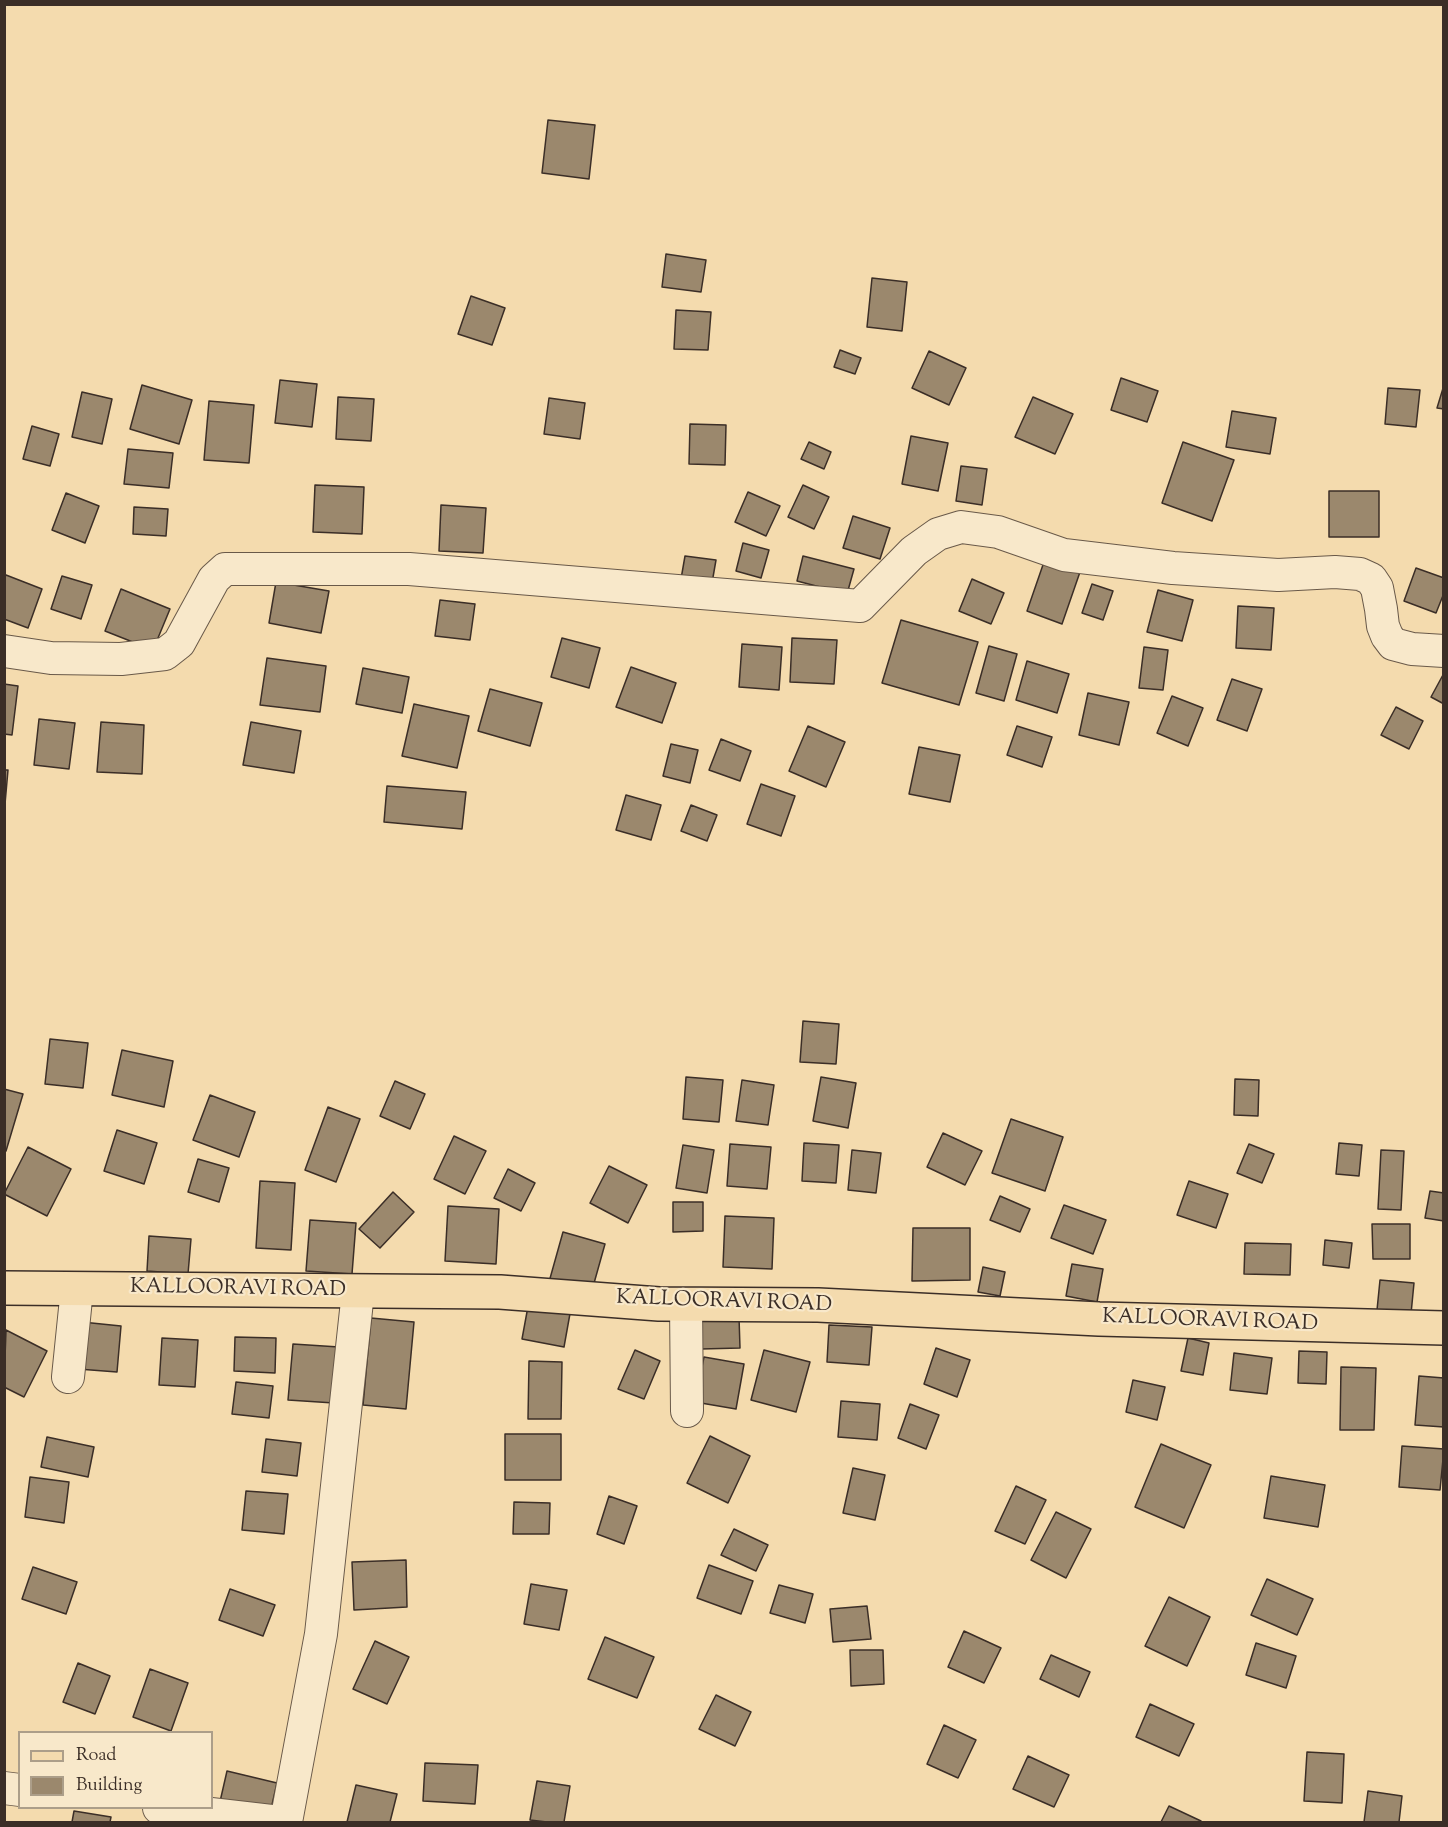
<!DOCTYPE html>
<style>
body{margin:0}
#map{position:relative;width:1448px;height:1827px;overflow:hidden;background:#f4dbae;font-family:"Sorts Mill Goudy",serif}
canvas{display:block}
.frame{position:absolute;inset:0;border:6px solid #3b2e27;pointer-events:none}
.legend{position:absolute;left:18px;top:1731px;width:195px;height:78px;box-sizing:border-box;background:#f8e8ca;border:2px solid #ac9e89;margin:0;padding:8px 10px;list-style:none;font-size:18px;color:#3b2e27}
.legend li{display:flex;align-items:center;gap:12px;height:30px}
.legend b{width:30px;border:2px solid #ac9e89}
</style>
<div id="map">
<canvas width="1448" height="1827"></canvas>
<div class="frame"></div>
<ul class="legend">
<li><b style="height:8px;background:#f4dbae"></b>Road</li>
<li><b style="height:16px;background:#9b886d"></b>Building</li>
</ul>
</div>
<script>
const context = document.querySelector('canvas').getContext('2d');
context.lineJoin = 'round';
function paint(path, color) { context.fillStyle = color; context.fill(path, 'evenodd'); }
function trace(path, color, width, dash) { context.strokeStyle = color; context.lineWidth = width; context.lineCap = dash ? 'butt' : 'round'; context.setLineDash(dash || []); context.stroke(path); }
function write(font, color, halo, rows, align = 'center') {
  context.font = font + ' "Sorts Mill Goudy",serif'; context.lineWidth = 4.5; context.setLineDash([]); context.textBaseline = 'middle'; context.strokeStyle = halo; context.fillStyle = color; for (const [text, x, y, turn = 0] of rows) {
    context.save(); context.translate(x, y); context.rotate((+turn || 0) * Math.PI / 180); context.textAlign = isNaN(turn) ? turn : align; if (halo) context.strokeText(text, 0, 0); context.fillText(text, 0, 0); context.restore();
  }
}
const building = new Path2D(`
 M 548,120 L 595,125 L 589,179 L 542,173 Z
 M 666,254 L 706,260 L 701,292 L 662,287 Z
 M 872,278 L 907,282 L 902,331 L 867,327 Z
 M 471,296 L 505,308 L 492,345 L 458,334 Z
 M 676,310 L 711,312 L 708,350 L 674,349 Z
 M 840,350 L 861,358 L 855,374 L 834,367 Z
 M 929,351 L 966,368 L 949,405 L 912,388 Z
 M 1121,378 L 1158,391 L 1147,422 L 1111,410 Z
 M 280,380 L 317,384 L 312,427 L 275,423 Z
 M 142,385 L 192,400 L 179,444 L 130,429 Z
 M 1444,385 L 1444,409 L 1437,408 Z
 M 1388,388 L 1420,390 L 1416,427 L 1385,424 Z
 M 82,392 L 112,399 L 102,444 L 72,437 Z
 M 338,397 L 374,399 L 371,441 L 336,439 Z
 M 1033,397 L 1073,414 L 1055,454 L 1015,437 Z
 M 549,398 L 585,403 L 580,439 L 544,434 Z
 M 209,401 L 254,405 L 249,463 L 204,460 Z
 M 1232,411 L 1276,418 L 1270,454 L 1226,447 Z
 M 690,424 L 726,425 L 725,465 L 689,464 Z
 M 32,426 L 59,434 L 50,466 L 23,459 Z
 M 911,436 L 948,443 L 938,491 L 902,484 Z
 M 809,442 L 831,452 L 824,469 L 801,459 Z
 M 1183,442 L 1234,460 L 1212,521 L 1162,503 Z
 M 128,449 L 173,453 L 169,488 L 124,484 Z
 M 961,466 L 987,469 L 982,505 L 956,501 Z
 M 315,485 L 364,487 L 362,534 L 313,532 Z
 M 803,485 L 829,497 L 814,529 L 788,517 Z
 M 1329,491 L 1379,491 L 1379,537 L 1329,537 Z
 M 748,492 L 780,506 L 766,536 L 735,522 Z
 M 66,493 L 99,506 L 85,543 L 52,530 Z
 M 441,505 L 486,508 L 483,553 L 439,551 Z
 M 134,507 L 168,509 L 166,536 L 133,534 Z
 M 853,516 L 890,528 L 880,559 L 843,548 Z
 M 743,543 L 769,550 L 761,578 L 736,571 Z
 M 685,556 L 716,560 L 712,583 L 681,579 Z
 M 803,556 L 854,569 L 847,594 L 797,581 Z
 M 1045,559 L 1080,572 L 1062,624 L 1027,611 Z
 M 1416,568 L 1444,578 L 1444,593 L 1436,613 L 1404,601 Z
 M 6,575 L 42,589 L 28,628 L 4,619 L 4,579 Z
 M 62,576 L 92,585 L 81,619 L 51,609 Z
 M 972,579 L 1004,593 L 991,624 L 959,611 Z
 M 276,582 L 329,591 L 321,633 L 269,623 Z
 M 1092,584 L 1113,591 L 1103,620 L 1082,613 Z
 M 121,589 L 170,609 L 153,650 L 105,631 Z
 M 1158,590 L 1193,600 L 1182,641 L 1147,632 Z
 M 440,600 L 475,604 L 470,640 L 435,636 Z
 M 1238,606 L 1274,608 L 1271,650 L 1236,648 Z
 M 901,620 L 978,642 L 959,705 L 882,683 Z
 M 562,638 L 600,648 L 589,688 L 551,677 Z
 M 792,638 L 837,640 L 834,684 L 790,682 Z
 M 742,644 L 782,647 L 779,690 L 739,687 Z
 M 989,646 L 1017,654 L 1004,701 L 976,693 Z
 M 1144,647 L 1168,650 L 1163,690 L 1139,688 Z
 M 267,658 L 326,666 L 320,712 L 260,705 Z
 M 1027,661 L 1069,674 L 1057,713 L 1016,700 Z
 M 631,667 L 676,683 L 662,723 L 616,707 Z
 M 363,668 L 409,677 L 402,713 L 356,704 Z
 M 1444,673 L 1444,704 L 1431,697 Z
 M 1232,679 L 1262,689 L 1247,731 L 1217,720 Z
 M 4,684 L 18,686 L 12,735 L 4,734 Z
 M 490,689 L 542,703 L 530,746 L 478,731 Z
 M 1088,693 L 1129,702 L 1119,745 L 1079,735 Z
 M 1172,696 L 1203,708 L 1188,746 L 1157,733 Z
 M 414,704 L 469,716 L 457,768 L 402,756 Z
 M 1396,707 L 1423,721 L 1409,749 L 1381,735 Z
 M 39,719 L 75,723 L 69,769 L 34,765 Z
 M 101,722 L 144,725 L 142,774 L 97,772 Z
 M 251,722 L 301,731 L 294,773 L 243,765 Z
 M 808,726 L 845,742 L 826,787 L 789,771 Z
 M 1017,726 L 1052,737 L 1042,767 L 1007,755 Z
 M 721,739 L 751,751 L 740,781 L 709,770 Z
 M 671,744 L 698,750 L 690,783 L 663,776 Z
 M 919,747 L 960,755 L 950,802 L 909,794 Z
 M 4,770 L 8,770 L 5,804 L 4,804 Z
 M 761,784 L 795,796 L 781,836 L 747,824 Z
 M 387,786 L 466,792 L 462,829 L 384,822 Z
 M 626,795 L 661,805 L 651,840 L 616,830 Z
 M 691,805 L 717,815 L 707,841 L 681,831 Z
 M 803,1021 L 839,1024 L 836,1064 L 800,1062 Z
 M 50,1039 L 88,1043 L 83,1088 L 45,1084 Z
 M 122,1050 L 173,1061 L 164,1107 L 112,1095 Z
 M 686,1077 L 723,1080 L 719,1122 L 683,1119 Z
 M 821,1077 L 856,1083 L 848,1128 L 813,1121 Z
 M 1235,1079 L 1259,1080 L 1258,1116 L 1234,1115 Z
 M 742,1080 L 774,1085 L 768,1125 L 736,1121 Z
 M 395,1081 L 425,1094 L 410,1129 L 380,1116 Z
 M 4,1089 L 23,1094 L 6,1151 L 4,1151 Z
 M 210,1095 L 255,1112 L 239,1157 L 193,1140 Z
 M 328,1107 L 360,1119 L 336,1182 L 305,1170 Z
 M 1011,1119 L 1063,1137 L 1045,1191 L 992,1173 Z
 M 117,1130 L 157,1143 L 144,1184 L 104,1171 Z
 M 943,1133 L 982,1151 L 965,1185 L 927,1167 Z
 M 454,1136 L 486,1151 L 465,1194 L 434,1179 Z
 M 804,1143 L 839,1145 L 836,1183 L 802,1181 Z
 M 1339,1143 L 1362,1145 L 1359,1176 L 1336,1174 Z
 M 730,1144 L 771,1147 L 767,1189 L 727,1186 Z
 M 1249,1144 L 1274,1154 L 1262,1183 L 1237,1173 Z
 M 683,1145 L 714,1150 L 707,1193 L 676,1188 Z
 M 28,1147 L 71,1169 L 47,1216 L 4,1194 Z
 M 852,1150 L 881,1153 L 876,1193 L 848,1190 Z
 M 1381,1150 L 1404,1151 L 1401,1210 L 1378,1209 Z
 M 198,1159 L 229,1168 L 219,1202 L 188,1192 Z
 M 609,1166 L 647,1185 L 628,1223 L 590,1203 Z
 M 508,1169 L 535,1183 L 521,1211 L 494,1198 Z
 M 260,1181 L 295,1183 L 291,1250 L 256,1248 Z
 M 1189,1181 L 1228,1194 L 1216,1228 L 1177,1215 Z
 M 1430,1191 L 1444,1193 L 1444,1221 L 1425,1218 Z
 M 393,1192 L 414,1212 L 380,1248 L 359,1229 Z
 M 1000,1196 L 1030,1209 L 1020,1232 L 990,1220 Z
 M 673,1202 L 703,1202 L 703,1231 L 673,1232 Z
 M 1064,1205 L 1106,1220 L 1093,1254 L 1051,1238 Z
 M 448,1206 L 499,1209 L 496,1264 L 445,1261 Z
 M 725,1216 L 774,1218 L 772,1269 L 723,1267 Z
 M 310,1220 L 356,1223 L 352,1274 L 306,1271 Z
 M 1372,1224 L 1410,1224 L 1410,1259 L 1373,1259 Z
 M 913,1228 L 970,1228 L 970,1280 L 912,1281 Z
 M 563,1232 L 605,1244 L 591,1294 L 549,1282 Z
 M 149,1236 L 191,1239 L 188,1274 L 147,1271 Z
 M 1325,1240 L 1352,1243 L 1349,1268 L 1323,1265 Z
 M 1245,1243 L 1291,1244 L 1290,1275 L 1244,1274 Z
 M 1072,1264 L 1103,1269 L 1097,1302 L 1066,1296 Z
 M 983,1267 L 1005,1272 L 1000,1296 L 978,1292 Z
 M 1380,1280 L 1414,1283 L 1411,1314 L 1377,1310 Z
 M 529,1301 L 571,1308 L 564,1347 L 522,1339 Z
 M 739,1317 L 740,1348 L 701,1349 L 700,1318 Z
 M 371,1318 L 414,1322 L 406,1409 L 363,1405 Z
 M 82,1322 L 121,1326 L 117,1372 L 78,1369 Z
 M 829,1325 L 872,1327 L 869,1365 L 827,1362 Z
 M 6,1330 L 47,1351 L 24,1397 L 4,1387 Z
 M 235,1337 L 276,1338 L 275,1373 L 234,1371 Z
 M 162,1338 L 198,1340 L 195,1387 L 159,1385 Z
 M 1188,1338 L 1209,1343 L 1203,1375 L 1181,1371 Z
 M 293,1344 L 339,1347 L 334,1403 L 288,1400 Z
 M 936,1348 L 970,1360 L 957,1397 L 924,1384 Z
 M 635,1350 L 660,1361 L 644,1399 L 618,1389 Z
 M 764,1350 L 810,1362 L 796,1412 L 751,1400 Z
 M 1299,1351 L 1327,1352 L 1326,1384 L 1298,1383 Z
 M 1234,1353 L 1272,1358 L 1267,1394 L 1230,1390 Z
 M 704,1357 L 744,1364 L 736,1409 L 695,1402 Z
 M 529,1361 L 562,1362 L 561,1419 L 528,1419 Z
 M 1341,1367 L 1376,1368 L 1374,1430 L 1340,1430 Z
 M 1419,1376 L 1444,1378 L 1444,1427 L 1415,1425 Z
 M 1133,1380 L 1165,1387 L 1157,1420 L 1126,1412 Z
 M 236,1382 L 273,1386 L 269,1418 L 232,1414 Z
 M 841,1401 L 880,1404 L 877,1440 L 838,1437 Z
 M 910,1404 L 939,1415 L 926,1449 L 898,1438 Z
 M 505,1434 L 561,1434 L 561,1480 L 505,1480 Z
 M 710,1436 L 750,1456 L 728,1503 L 687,1483 Z
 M 47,1437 L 94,1447 L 88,1477 L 41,1467 Z
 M 266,1439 L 301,1443 L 297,1476 L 262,1472 Z
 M 1161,1444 L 1211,1465 L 1184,1528 L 1135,1507 Z
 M 1402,1446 L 1444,1449 L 1440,1490 L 1399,1487 Z
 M 853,1468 L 885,1475 L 875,1520 L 843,1513 Z
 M 1271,1476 L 1325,1485 L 1318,1527 L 1264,1518 Z
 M 30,1477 L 69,1482 L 64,1523 L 25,1517 Z
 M 1016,1486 L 1046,1500 L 1025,1544 L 995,1531 Z
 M 246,1491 L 288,1494 L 284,1534 L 242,1530 Z
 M 609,1496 L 637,1506 L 624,1544 L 597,1534 Z
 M 514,1502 L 550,1503 L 549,1534 L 513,1534 Z
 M 1056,1512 L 1091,1529 L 1066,1578 L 1031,1560 Z
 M 734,1529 L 768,1545 L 756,1571 L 721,1555 Z
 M 406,1560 L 407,1607 L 354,1610 L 352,1562 Z
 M 709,1565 L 753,1581 L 741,1614 L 697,1598 Z
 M 33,1567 L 77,1582 L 66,1614 L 22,1599 Z
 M 1267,1579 L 1313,1599 L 1297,1635 L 1251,1615 Z
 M 531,1584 L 567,1590 L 559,1630 L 524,1624 Z
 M 779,1585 L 813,1594 L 805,1623 L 770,1613 Z
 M 230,1589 L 275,1605 L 263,1636 L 219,1620 Z
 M 1169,1597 L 1210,1617 L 1187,1666 L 1145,1646 Z
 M 867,1606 L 871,1639 L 833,1642 L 830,1609 Z
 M 964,1631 L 1001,1648 L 984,1683 L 948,1667 Z
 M 605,1637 L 654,1657 L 637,1698 L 588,1679 Z
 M 375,1641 L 409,1657 L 387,1704 L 353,1689 Z
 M 1256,1643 L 1296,1656 L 1286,1688 L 1246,1675 Z
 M 850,1650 L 883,1650 L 884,1684 L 851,1686 Z
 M 1051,1655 L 1090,1672 L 1079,1697 L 1040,1679 Z
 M 78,1663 L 110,1676 L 95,1714 L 63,1702 Z
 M 150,1669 L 188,1683 L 171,1731 L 133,1717 Z
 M 716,1695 L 751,1712 L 735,1746 L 699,1729 Z
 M 1150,1704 L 1194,1724 L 1179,1756 L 1136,1737 Z
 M 944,1725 L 976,1740 L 958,1778 L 927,1764 Z
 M 1307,1752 L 1344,1754 L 1342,1803 L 1304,1801 Z
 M 1028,1756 L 1069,1775 L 1054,1807 L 1013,1789 Z
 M 425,1763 L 478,1765 L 475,1804 L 423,1801 Z
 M 227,1771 L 277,1783 L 269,1818 L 219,1806 Z
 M 537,1781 L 570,1786 L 564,1822 L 547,1822 L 530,1820 Z
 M 356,1785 L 397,1794 L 390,1822 L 347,1822 Z
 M 1368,1791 L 1402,1796 L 1399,1822 L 1364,1822 Z
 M 1169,1806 L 1201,1821 L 1200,1822 L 1161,1822 Z
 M 74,1811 L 111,1817 L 110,1822 L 72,1822 Z`);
paint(building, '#9b886d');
trace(building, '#3b2e27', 1.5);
const minor = new Path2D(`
 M 4,651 L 51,658 L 121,659 L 165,654 L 179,643 L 214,579 L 225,569 L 409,569 L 860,606 L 914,551 L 938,534 L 961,527 L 998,532 L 1064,555 L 1173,568 L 1278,575 L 1335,572 L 1360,574 L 1371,579 L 1377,588 L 1381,609 L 1383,626 L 1387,636 L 1393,644 L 1412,649 L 1444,651
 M 686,1304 L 687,1411
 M 68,1377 L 77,1289
 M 4,1788 L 20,1790
 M 159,1808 L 280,1822
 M 286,1822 L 321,1634 L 358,1292`);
const major = new Path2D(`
 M 4,1288 L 500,1292 L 659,1304 L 818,1305 L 1099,1319 L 1444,1328`);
trace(minor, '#695949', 34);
trace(major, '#3b2e27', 36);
trace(minor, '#f8e8ca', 32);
trace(major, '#f4dbae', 33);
write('21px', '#3b2e27', '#f8e8ca', [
 ["KALLOORAVI ROAD",238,1290,1],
 ["KALLOORAVI ROAD",724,1303,2],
 ["KALLOORAVI ROAD",1210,1322,2]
]);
</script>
